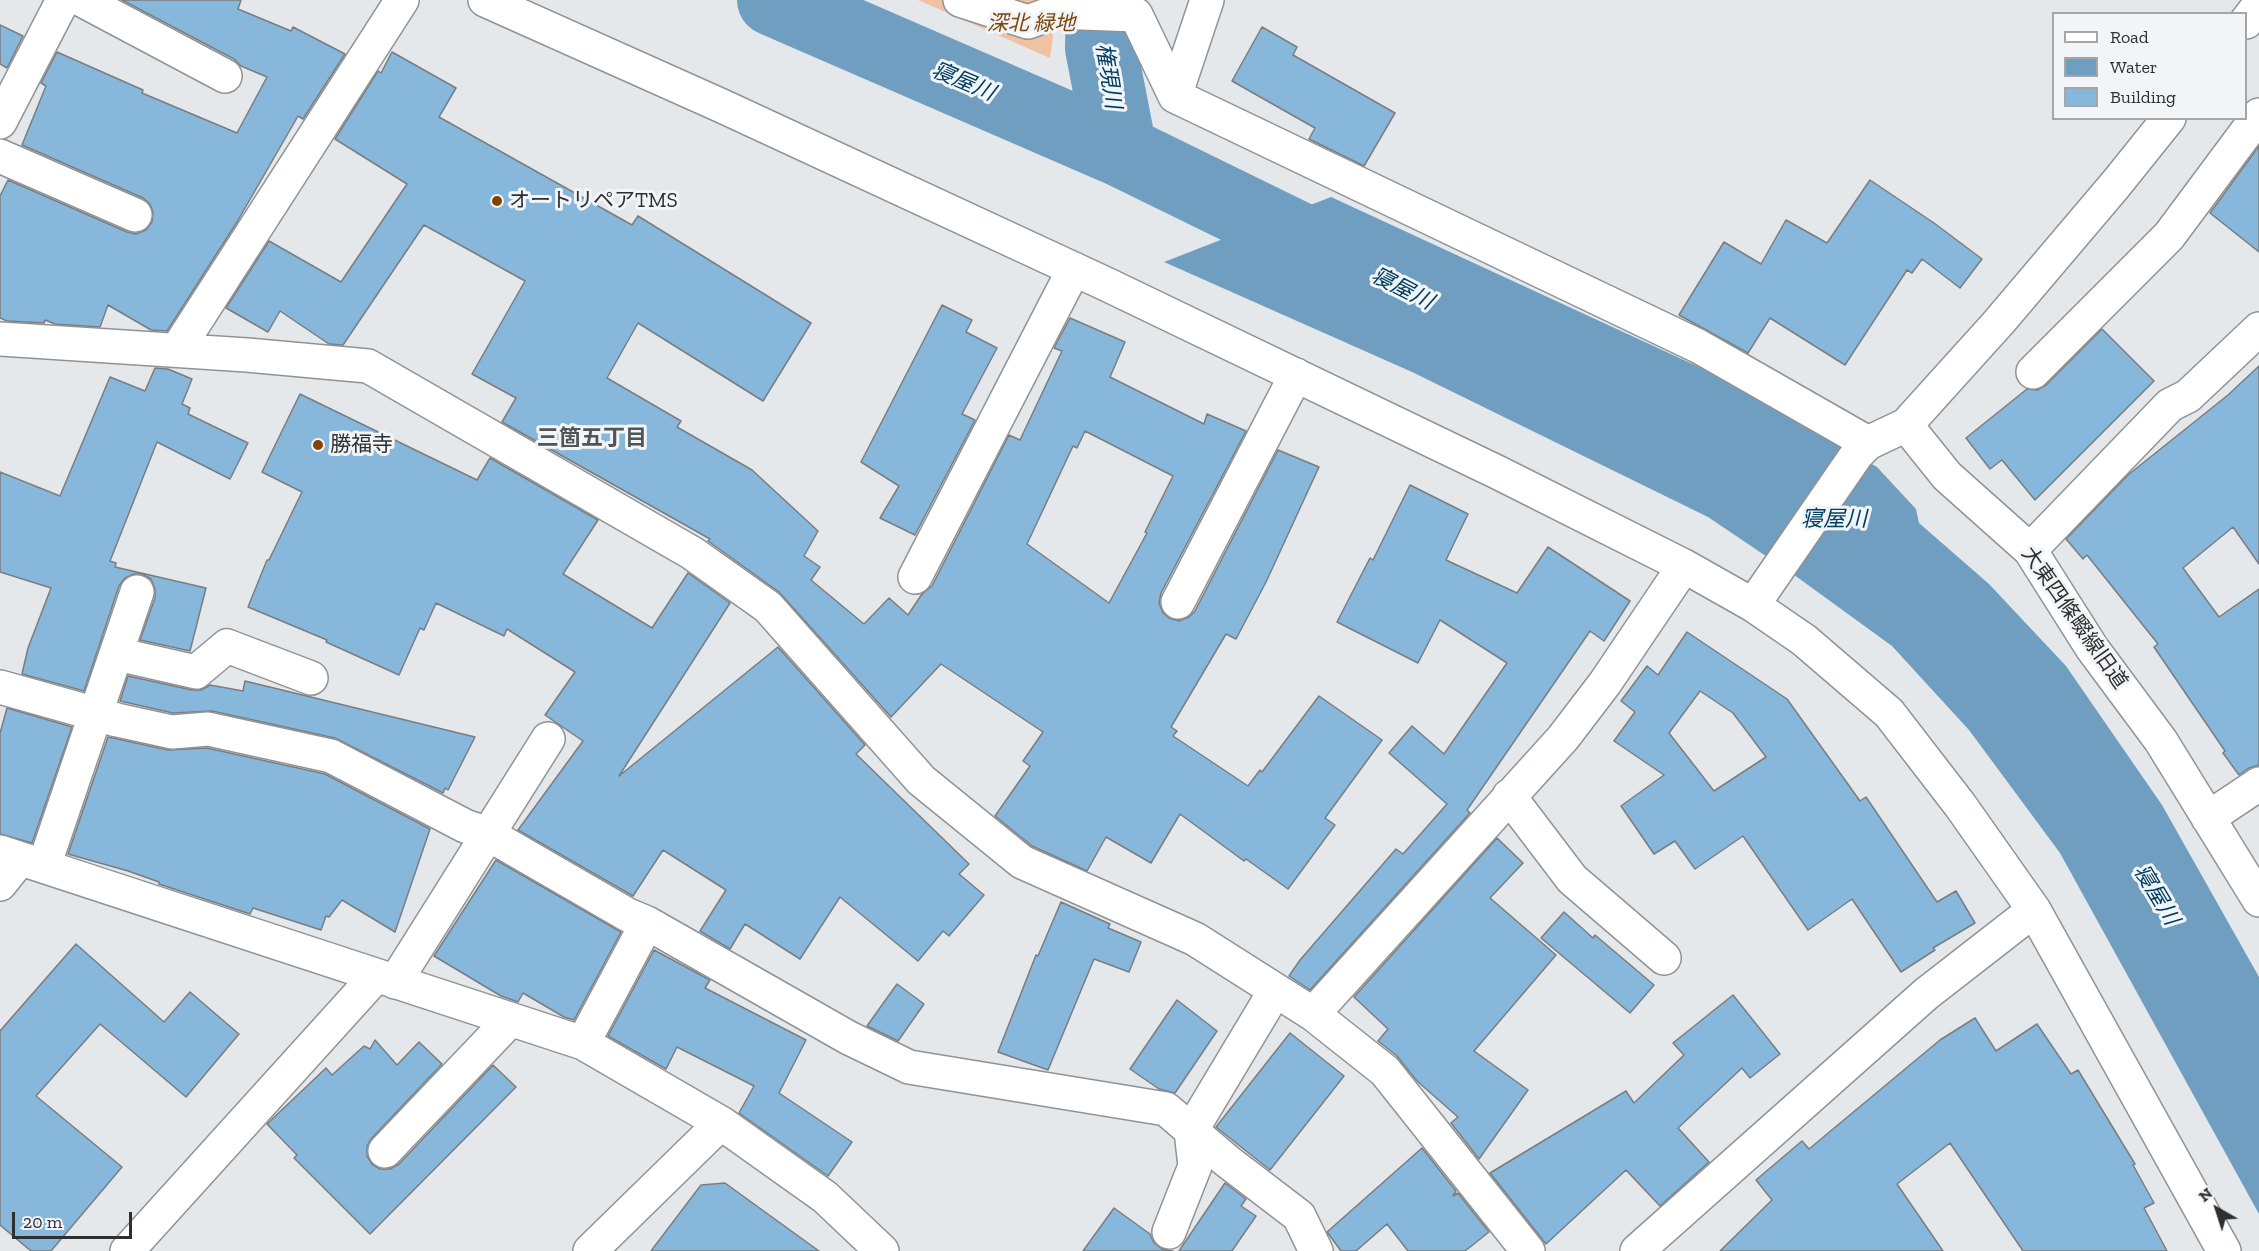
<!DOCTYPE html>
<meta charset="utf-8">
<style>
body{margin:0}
#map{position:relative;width:2259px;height:1251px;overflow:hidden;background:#e4e8eb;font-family:"Zilla Slab",serif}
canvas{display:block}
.legend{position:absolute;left:2052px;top:12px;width:195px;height:108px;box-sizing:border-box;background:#f2f5f8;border:2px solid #a4a6a8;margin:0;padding:8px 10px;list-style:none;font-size:18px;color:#2e2f30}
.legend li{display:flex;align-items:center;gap:12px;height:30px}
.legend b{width:30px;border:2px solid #a4a6a8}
.north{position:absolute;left:2187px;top:1179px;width:60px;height:60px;-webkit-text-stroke:4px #f2f5f8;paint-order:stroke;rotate:321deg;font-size:16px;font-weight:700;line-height:24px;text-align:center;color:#2e2f30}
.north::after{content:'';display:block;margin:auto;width:21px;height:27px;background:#2e2f30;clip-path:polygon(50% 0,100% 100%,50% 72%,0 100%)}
.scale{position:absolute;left:12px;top:1212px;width:120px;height:27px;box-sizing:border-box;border:3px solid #2e2f30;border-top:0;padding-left:8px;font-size:18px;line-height:21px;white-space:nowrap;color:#2e2f30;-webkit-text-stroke:4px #f2f5f8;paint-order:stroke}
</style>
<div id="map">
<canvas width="2259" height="1251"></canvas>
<ul class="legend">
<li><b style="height:8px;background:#fff"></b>Road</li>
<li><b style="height:16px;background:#6f9ec0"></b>Water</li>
<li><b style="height:16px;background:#87b7da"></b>Building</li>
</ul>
<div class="north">N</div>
<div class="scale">20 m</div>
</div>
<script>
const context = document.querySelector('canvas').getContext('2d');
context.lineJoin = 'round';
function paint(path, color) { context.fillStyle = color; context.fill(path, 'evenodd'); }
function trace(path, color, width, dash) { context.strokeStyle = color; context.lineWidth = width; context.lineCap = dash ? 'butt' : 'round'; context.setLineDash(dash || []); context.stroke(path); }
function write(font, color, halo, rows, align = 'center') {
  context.font = font + ' "Zilla Slab","Noto Sans JP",serif'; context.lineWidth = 6; context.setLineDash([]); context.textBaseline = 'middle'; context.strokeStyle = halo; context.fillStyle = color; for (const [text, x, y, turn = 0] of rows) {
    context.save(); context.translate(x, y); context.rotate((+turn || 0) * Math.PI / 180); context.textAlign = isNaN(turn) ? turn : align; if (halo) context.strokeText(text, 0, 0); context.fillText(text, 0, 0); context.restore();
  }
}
paint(new Path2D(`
 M 918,0 L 1058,0 L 1050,58 Z`), '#f0c2a1');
paint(new Path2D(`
 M 1331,197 L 1712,373 L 1877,467 L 1916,509 L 1919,523 L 1989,584 L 2066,666 L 2162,805 L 2259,977 L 2259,1214 L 2060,853 L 1969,730 L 1892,646 L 1797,577 L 1708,517 L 1412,372 L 1164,262 Z`), '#6f9ec0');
trace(new Path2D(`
 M 773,0 L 1121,151 L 1356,266
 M 1102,0 L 1101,48 L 1121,151`), '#6f9ec0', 72);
const building = new Path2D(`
 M 122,0 L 241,0 L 238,9 L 291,31 L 293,27 L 345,54 L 303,119 L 298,116 L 237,222 L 167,331 L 151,330 L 108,305 L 100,327 L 55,324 L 45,320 L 44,323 L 7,321 L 0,318 L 0,196 L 8,180 L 127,232 L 136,234 L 146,230 L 152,222 L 153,212 L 150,204 L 143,198 L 22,145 L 46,86 L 41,83 L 57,52 L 143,90 L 142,93 L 237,133 L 267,77 L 241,66 L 234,59 Z
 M 0,25 L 23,36 L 7,68 L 0,64 Z
 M 1262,27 L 1297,47 L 1293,55 L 1395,113 L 1364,166 L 1309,139 L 1315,128 L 1232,81 Z
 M 392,52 L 456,88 L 439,117 L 632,225 L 638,216 L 811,323 L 763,401 L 638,323 L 607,378 L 681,421 L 677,427 L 752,470 L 818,531 L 804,556 L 820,567 L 811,580 L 864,624 L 889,598 L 908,615 L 922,594 L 932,586 L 1009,435 L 1020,440 L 1062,351 L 1054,348 L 1070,318 L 1125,342 L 1110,377 L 1204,424 L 1207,414 L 1246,431 L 1161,593 L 1159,603 L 1163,613 L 1169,618 L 1179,621 L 1189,617 L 1195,611 L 1278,450 L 1319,467 L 1266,582 L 1236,639 L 1226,634 L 1171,727 L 1177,731 L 1173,736 L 1248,786 L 1260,770 L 1262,772 L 1319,696 L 1382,740 L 1325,818 L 1335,825 L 1288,889 L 1246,859 L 1244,861 L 1180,814 L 1151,863 L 1106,837 L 1087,871 L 1032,846 L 995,816 L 1030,766 L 1023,761 L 1043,732 L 941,664 L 891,717 L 779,592 L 708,541 L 710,539 L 502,422 L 516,398 L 472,374 L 525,281 L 424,225 L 343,345 L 329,344 L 280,311 L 268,332 L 226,308 L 269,241 L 341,282 L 407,184 L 335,139 L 378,71 L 381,73 ZM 1085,431 L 1173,476 L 1145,532 L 1147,533 L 1109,603 L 1027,544 L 1073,446 L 1077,448 Z
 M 2259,146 L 2259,252 L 2210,213 Z
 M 1870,180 L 1934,223 L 1982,259 L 1960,288 L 1922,259 L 1912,273 L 1907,270 L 1845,365 L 1770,318 L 1748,353 L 1679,315 L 1724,242 L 1761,264 L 1786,220 L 1827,243 Z
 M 942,305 L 972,320 L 966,332 L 997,348 L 962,414 L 975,420 L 915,535 L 880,518 L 899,486 L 861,462 Z
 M 2102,329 L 2154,381 L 2035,500 L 2002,460 L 1990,469 L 1966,438 L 2027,389 L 2037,390 L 2046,385 Z
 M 2259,366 L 2259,564 L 2233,527 L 2183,568 L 2219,617 L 2259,589 L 2259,765 L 2249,768 L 2239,775 L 2223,753 L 2225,751 L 2154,647 L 2158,644 L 2087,555 L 2083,559 L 2066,539 L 2128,475 L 2228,395 Z
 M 155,368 L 168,369 L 192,379 L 182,404 L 190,408 L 188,414 L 248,443 L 230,479 L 157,442 L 110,561 L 116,563 L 115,567 L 206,588 L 190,651 L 140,640 L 155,598 L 155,589 L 151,579 L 142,574 L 134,574 L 125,578 L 119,586 L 84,691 L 22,674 L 28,648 L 51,588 L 0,572 L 0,472 L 60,496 L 110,377 L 145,391 Z
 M 300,394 L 477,480 L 490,458 L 598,520 L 563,574 L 652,628 L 688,573 L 730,603 L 619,776 L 778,647 L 865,745 L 856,754 L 969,864 L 959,874 L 984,895 L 949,936 L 943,931 L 918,961 L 840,897 L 800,959 L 745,924 L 730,949 L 700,931 L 726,890 L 663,850 L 633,896 L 518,830 L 583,741 L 545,715 L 575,672 L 507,629 L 504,636 L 436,603 L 424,630 L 420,628 L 399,675 L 326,642 L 327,640 L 248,607 L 267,560 L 269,560 L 302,492 L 262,472 Z
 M 1410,485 L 1468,514 L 1446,560 L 1517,593 L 1548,547 L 1630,601 L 1604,641 L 1590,631 L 1467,810 L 1470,813 L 1310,990 L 1289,976 L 1300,960 L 1396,849 L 1403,854 L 1447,804 L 1389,753 L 1412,726 L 1444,754 L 1507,663 L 1440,620 L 1418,663 L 1337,622 L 1370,558 L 1373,560 Z
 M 1687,632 L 1787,699 L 1860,801 L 1866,797 L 1937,902 L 1956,891 L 1975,923 L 1933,948 L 1935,950 L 1901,972 L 1852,899 L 1808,930 L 1743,836 L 1695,869 L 1675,841 L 1654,854 L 1621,806 L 1664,775 L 1614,741 L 1635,712 L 1621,701 L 1647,666 L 1658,675 ZM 1700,691 L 1733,713 L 1766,757 L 1714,791 L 1669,733 Z
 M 128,676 L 192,690 L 201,690 L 210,685 L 243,691 L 245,681 L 475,737 L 448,790 L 445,788 L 443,793 L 335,738 L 212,711 L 173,713 L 120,701 Z
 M 7,708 L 72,727 L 32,843 L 0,834 L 0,733 Z
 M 108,737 L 168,750 L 207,748 L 325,774 L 430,829 L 395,932 L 342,900 L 329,917 L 326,916 L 321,930 L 253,908 L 250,914 L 159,884 L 159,882 L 128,871 L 68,854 Z
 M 1497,838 L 1523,863 L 1490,898 L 1556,955 L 1474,1051 L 1528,1090 L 1479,1159 L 1451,1123 L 1458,1117 L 1417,1081 L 1397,1056 L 1378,1041 L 1388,1029 L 1354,997 Z
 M 496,860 L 621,932 L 574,1020 L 564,1017 L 523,993 L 518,1002 L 501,996 L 434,956 Z
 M 1061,902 L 1110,924 L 1108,928 L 1141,942 L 1129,972 L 1094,959 L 1048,1070 L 998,1052 L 1036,955 L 1038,956 Z
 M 1564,912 L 1593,938 L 1595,935 L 1654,985 L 1630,1013 L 1541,938 Z
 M 76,944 L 164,1022 L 190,992 L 239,1034 L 186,1097 L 100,1024 L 36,1096 L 122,1167 L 51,1251 L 31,1251 L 0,1225 L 0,1031 Z
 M 654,950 L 710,980 L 705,988 L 806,1040 L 779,1093 L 852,1142 L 828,1176 L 739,1113 L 754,1086 L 677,1047 L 666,1069 L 608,1036 Z
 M 897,984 L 924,1004 L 898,1041 L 867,1026 Z
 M 1733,995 L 1780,1054 L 1750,1078 L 1742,1068 L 1678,1128 L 1709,1162 L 1660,1206 L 1626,1170 L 1546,1244 L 1490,1173 L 1626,1091 L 1634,1103 L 1684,1055 L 1673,1043 Z
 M 1177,1000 L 1217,1031 L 1175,1093 L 1159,1089 L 1130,1069 Z
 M 1975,1018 L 1996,1051 L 2037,1024 L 2071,1074 L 2078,1070 L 2135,1164 L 2133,1165 L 2154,1203 L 2144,1208 L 2167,1251 L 2023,1251 L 1950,1143 L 1897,1184 L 1943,1251 L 1720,1251 L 1772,1200 L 1756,1180 L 1802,1141 L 1809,1149 L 1940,1040 Z
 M 1290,1033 L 1344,1076 L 1270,1170 L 1216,1127 Z
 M 375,1040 L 397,1065 L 419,1042 L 442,1064 L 371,1139 L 367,1146 L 367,1156 L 372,1164 L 380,1169 L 390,1169 L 399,1164 L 493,1065 L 516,1087 L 370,1234 L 294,1158 L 297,1155 L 267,1124 L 326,1068 L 332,1075 L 364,1046 L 370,1049 Z
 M 1422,1148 L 1456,1191 L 1453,1196 L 1458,1193 L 1489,1232 L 1465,1251 L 1408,1251 L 1387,1224 L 1356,1251 L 1341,1251 L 1327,1232 Z
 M 725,1183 L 819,1251 L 651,1251 L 701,1185 Z
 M 1225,1183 L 1246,1199 L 1241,1206 L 1256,1216 L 1232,1251 L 1179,1251 Z
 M 1114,1208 L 1150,1234 L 1154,1243 L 1162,1249 L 1173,1251 L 1083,1251 Z`);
paint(building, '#87b7da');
trace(building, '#7a7d80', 1.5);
const minor = new Path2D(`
 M 82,0 L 225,76
 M 485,0 L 722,106 L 1106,284 L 1499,473 L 1684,566 L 1753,605 L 1804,640 L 1889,713 L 1960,805 L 2034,910 L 2224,1251
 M 960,0 L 1028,22 L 1055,12 L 1136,15 L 1175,96 L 1698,346 L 1868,443
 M 2246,22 L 2259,5
 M 1175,96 L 1207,0
 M 0,122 L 63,0
 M 0,156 L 135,215
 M 0,339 L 247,355 L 368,366 L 692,553 L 768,607 L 921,780 L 1022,862 L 1195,939 L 1313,1014 L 1385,1071 L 1528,1251
 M 177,350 L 402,0
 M 2033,372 L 2169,236 L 2259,115
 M 1906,425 L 1947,476 L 2030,550 L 2092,648 L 2161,741 L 2259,900
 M 2030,550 L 2170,405 L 2188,396 L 2259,329
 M 915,577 L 1074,269
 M 1178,602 L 1296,375
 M 1753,605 L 1857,454 L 1868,443 L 1906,425 L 1999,322 L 2116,184 L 2169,118
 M 117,654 L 196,672 L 227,646 L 311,678
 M 0,687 L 117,720 L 172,732 L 208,729 L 331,756 L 465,826 L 488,834 L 628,915 L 647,923 L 849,1038 L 909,1067 L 1166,1109 L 1227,1161 L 1299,1216 L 1316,1251
 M 1509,796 L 1572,879 L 1664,958
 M 2208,818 L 2259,784
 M 0,852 L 583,1043 L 721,1123 L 825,1197 L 882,1251
 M 44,866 L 137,592
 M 0,884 L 20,859
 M 395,982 L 548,739
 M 1313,1014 L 1563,738 L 1605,683 L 1684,566
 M 583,1043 L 647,923
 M 385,1151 L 510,1020
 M 1169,1232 L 1195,1166 L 1191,1131 L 1275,991
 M 127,1251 L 376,976
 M 590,1251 L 721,1123
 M 1637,1251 L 1926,994 L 2034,910`);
trace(minor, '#909396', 36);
trace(minor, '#fff', 33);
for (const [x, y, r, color] of [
 [497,201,6,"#824402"],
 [318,445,6,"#824402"]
]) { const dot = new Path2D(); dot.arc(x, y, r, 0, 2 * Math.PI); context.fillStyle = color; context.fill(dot); trace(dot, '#f2f5f8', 2); }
write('italic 21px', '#7e450c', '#f2f5f8', [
 ["深北 緑地",1031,24]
]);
write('21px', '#2e2f30', '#f2f5f8', [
 ["オートリペアTMS",509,201],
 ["勝福寺",330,445]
], 'left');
write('21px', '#2e2f30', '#f2f5f8', [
 ["大東四條畷線旧道",2074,618,55]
]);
write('italic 22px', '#003e60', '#f2f5f8', [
 ["権現川",1108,76,81],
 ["寝屋川",963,82,23],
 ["寝屋川",1402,289,27],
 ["寝屋川",1834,520],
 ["寝屋川",2156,895,59]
]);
write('bold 22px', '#515557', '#f2f5f8', [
 ["三箇五丁目",592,439]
]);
</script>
